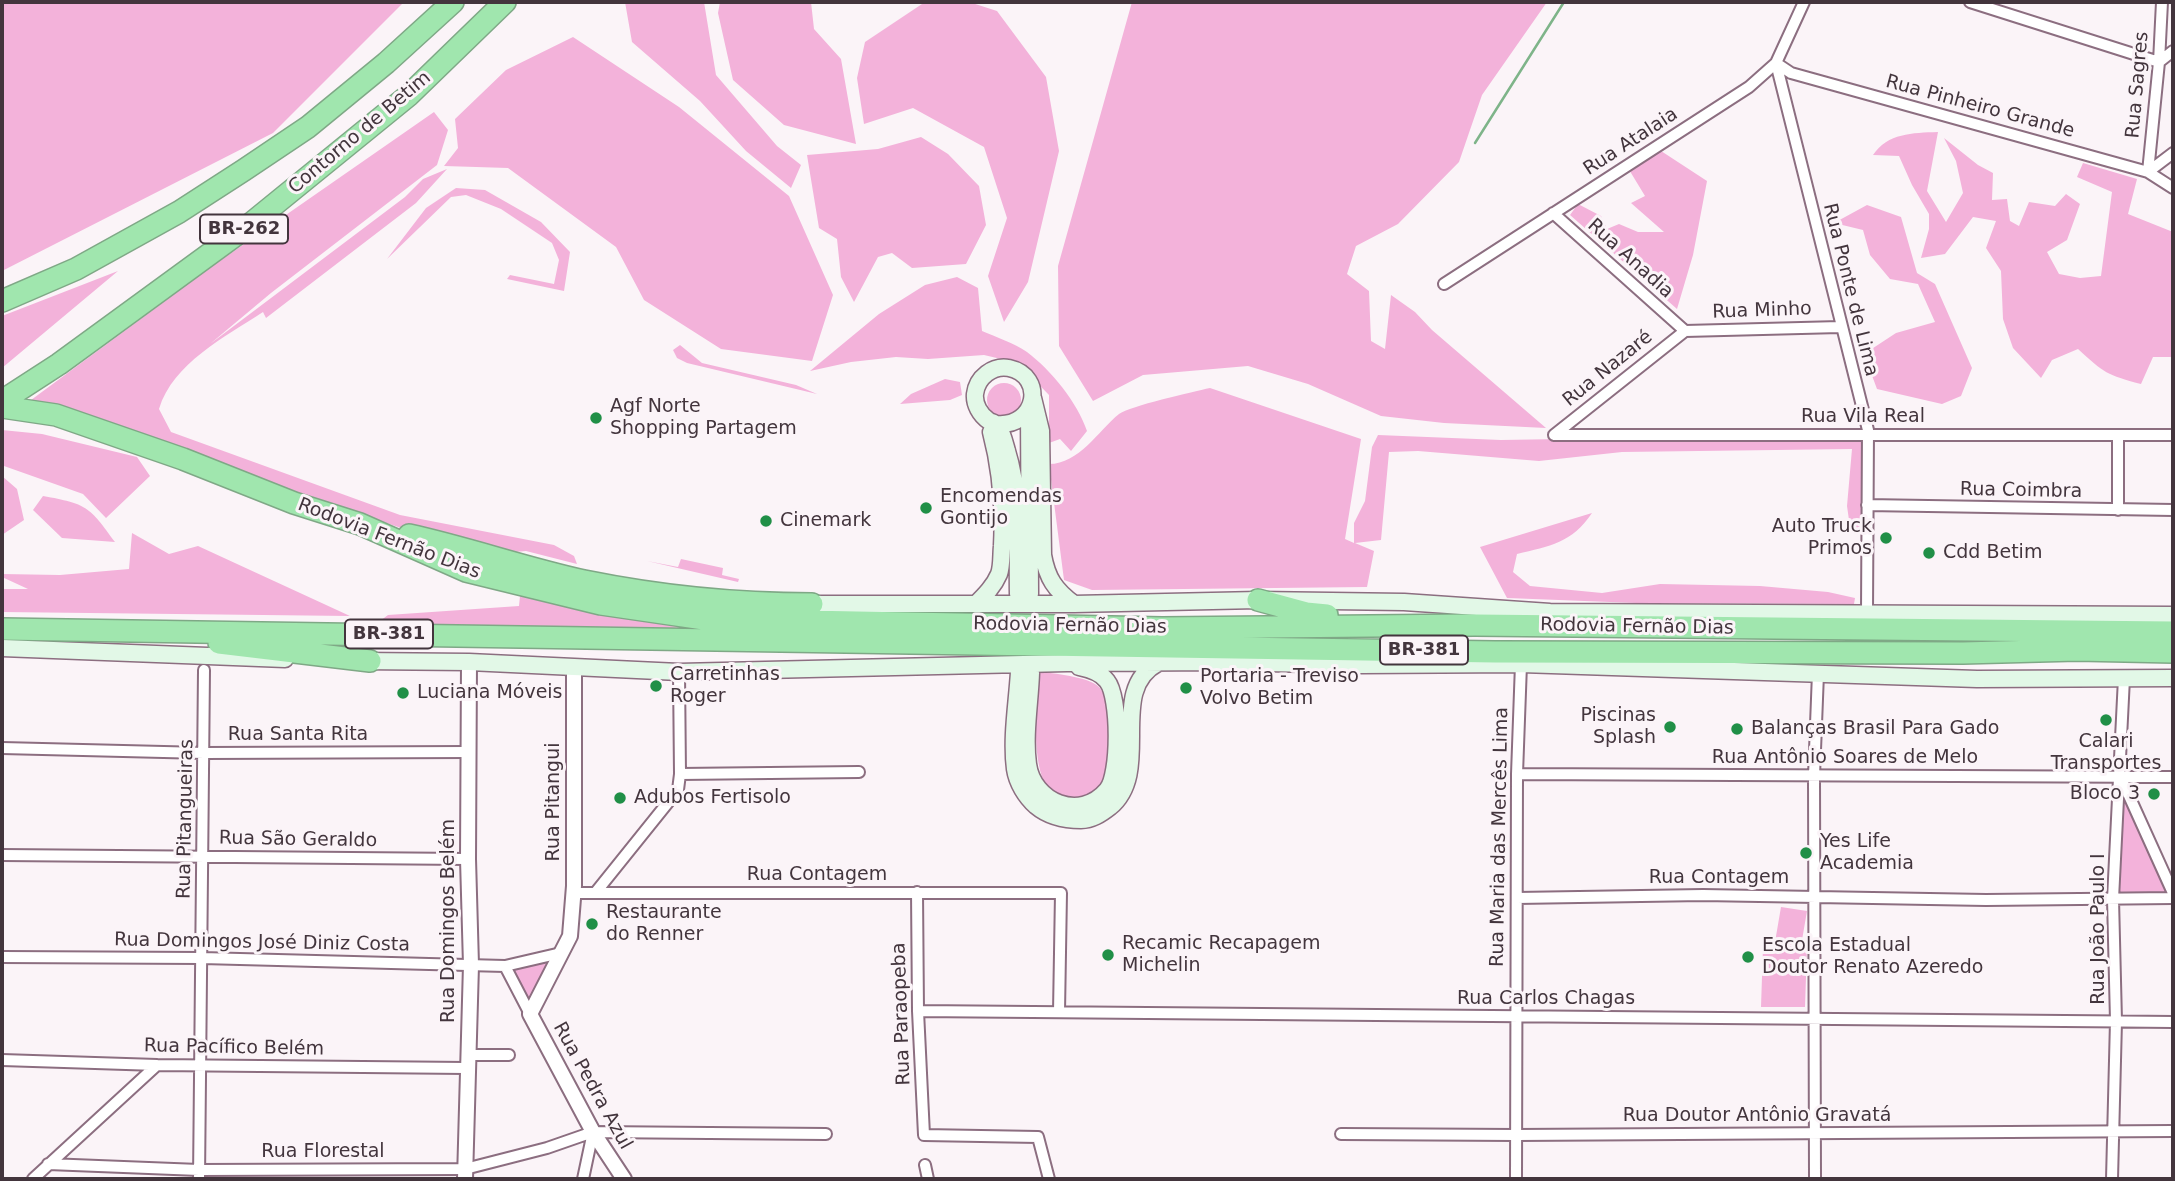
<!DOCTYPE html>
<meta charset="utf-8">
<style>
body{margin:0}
#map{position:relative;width:2175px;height:1181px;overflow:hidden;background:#fbf4f8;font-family:"DejaVu Sans",sans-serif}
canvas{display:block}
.frame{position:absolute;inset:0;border:4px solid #43353d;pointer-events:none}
</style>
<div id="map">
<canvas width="2175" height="1181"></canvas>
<div class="frame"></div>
</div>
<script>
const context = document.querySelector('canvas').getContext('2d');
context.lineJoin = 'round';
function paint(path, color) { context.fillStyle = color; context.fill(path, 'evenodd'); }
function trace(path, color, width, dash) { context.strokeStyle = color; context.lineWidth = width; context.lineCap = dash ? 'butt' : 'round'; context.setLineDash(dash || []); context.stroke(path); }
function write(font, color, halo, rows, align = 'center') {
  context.font = font + ' "DejaVu Sans",sans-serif'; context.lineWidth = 6; context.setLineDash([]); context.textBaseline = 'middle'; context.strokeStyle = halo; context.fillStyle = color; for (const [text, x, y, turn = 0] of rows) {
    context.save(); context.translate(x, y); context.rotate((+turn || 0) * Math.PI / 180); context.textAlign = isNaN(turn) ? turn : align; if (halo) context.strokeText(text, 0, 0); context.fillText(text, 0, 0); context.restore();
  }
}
paint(new Path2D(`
 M 2,2 L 404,2 L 273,133 L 2,271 Z
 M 625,2 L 704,2 L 716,75 L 777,146 L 801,165 L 791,188 L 746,151 L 700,101 L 632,42 Z
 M 720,2 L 811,2 L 814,29 L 841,59 L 856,144 L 784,125 L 733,80 L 718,13 Z
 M 925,2 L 969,2 L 997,11 L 1046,77 L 1059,151 L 1028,282 L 1004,322 L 988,276 L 1007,218 L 984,147 L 913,108 L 864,124 L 857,78 L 865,42 Z
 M 1132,2 L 1547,2 L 1482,95 L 1459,162 L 1398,224 L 1356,246 L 1347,274 L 1369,291 L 1371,341 L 1385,349 L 1391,295 L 1415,312 L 1432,330 L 1546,428 L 1444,423 L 1381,416 L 1308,384 L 1248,366 L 1143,375 L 1093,401 L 1059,346 L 1058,266 Z
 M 573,37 L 679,107 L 789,196 L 833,295 L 812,361 L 721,349 L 644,300 L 616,247 L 508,168 L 444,166 L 458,148 L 455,119 L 506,70 Z
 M 434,112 L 448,130 L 437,165 L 271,293 L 210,344 L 405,197 L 423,179 L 447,169 L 416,203 L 266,318 L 263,312 C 225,337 173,363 159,409 L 171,432 L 400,515 L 554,545 L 574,556 L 577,564 L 526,551 L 504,553 L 450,537 L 401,528 L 177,451 L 27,403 L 211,267 Z
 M 1938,132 L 1927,191 L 1946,222 L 1963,193 L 1956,161 L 1944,138 L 1978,165 L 1993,173 L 1992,200 L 2007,199 L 2010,221 L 2019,226 L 2029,202 L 2055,206 L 2066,194 L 2080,204 L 2067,240 L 2047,252 L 2059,274 L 2080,278 L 2101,276 L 2112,192 L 2077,177 L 2083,163 L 2137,179 L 2128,214 L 2173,232 L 2173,357 L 2153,357 L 2141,384 C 2107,375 2104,373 2078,349 L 2052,360 L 2041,378 L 2013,348 L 2003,319 L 2001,271 L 1986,248 L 1996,221 L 1973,217 L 1945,254 L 1921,258 L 1929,229 L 1929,214 L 1912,185 L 1899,156 L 1873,155 C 1888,133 1912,133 1938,132 Z
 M 921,137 L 948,154 L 979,186 L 986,225 L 966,264 L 912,268 L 892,253 L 878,257 L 854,302 L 841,277 L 837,239 L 819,228 L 807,155 L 878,149 Z
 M 1658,149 L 1707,181 L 1693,255 L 1677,309 L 1570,215 L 1578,204 L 1601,216 L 1607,229 L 1619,224 L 1638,232 L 1664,232 L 1631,203 L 1645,196 L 1628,168 Z
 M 456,188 L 485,190 L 541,222 L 570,252 L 564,291 L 507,279 L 510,275 L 554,284 L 559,260 L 552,243 L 501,209 L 466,195 L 451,197 L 387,259 L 426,208 Z
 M 1867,205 L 1901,217 L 1917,273 L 1935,284 L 1972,368 L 1961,396 L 1942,404 L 1877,389 L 1864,354 L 1896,333 L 1935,322 L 1918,284 L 1890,279 L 1870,255 L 1863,230 L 1834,223 Z
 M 118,271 L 2,368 L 2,316 Z
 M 957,277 L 978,288 L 982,331 C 996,337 1014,343 1027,352 C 1052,371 1077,402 1087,431 L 1071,451 L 1060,439 L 1049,443 L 1049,395 L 1018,363 L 984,355 L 928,359 L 896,357 L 851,362 L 810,371 L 879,314 L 925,285 Z
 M 680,345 L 702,363 L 796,385 L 817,394 L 687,363 L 677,358 L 673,350 Z
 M 945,379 L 960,382 L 962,395 L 950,400 L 900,404 L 911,394 Z
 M987 400a17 17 0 1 1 34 0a17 17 0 1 1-34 0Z
 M 1210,388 L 1361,439 L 1345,539 L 1354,543 L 1354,523 L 1365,501 L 1372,447 L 1378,435 L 1501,440 L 1864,434 L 1864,528 L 1850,527 L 1847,506 L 1852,449 L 1622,452 L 1539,461 L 1418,451 L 1389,452 L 1381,540 L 1355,543 L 1374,551 L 1367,587 L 1092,590 L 1064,580 L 1049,464 C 1079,464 1098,431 1119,414 C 1130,406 1192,392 1210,388 Z
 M 2,430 L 42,434 L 137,457 L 150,476 L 106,518 L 83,494 L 4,466 Z
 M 2,476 L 17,489 L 24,520 L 2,535 Z
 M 43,496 C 87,504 89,506 115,542 L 62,538 L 33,510 Z
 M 1592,513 C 1572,543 1550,546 1517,554 L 1513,572 L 1530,586 L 1602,593 L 1660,584 L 1760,586 L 1828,592 L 1855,598 L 1854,604 L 1636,603 L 1507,598 L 1480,547 Z
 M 132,533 L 169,554 L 198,546 L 350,616 L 2,612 L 2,589 L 28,589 L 2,577 L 2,574 L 60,575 L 129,569 Z
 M 681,559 L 723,568 L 722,575 L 739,579 L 738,582 L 647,561 L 678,567 Z
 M 520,596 L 720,633 L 376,624 L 388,615 L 519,606 Z
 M 1038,671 C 1053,674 1088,676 1099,687 C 1112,699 1113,770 1102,785 C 1098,790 1091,794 1085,796 C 1077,799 1067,800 1059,795 C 1051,790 1045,786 1042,777 C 1032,746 1037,703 1038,671 Z
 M 2122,788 L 2172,896 L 2118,895 Z
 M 1781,907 L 1807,911 L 1801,946 L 1807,947 L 1805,1007 L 1761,1007 L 1763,947 L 1798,946 L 1775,942 Z
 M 557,957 L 529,1005 L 512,969 Z`), '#f3b2da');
trace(new Path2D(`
 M 1475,143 L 1564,2`), '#7eb489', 2.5);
const minor = new Path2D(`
 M 1970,2 L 2159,62 L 2173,51
 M 1776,63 L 1868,430 L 1867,612
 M 1776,63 L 1791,73 L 2148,172 L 2173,188
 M 2148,172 L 2159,62 L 2162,2
 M 2148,172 L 2173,153
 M 1553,213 L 1685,331
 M 1444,284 L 1749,87 L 1776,63 L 1804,2
 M 1685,331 L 1840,327
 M 1554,435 L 2173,435
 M 1554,435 L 1685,331
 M 1867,505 L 2173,510
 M 2118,510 L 2118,436
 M 2,748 L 204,753 L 469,752
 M 680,774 L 859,772
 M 1517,774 L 2173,777
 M 2121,778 L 2173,893
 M 2,855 L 468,859
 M 596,892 L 678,790 L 680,774 L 679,672
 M 917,892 L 918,1011 L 924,1135 L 1038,1137 L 1049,1179
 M 574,893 L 1061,893 L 1059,1012
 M 1517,898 L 1703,895 L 1986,900 L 2173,898
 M 2,957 L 202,958 L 505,966 L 561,953
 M 505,966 L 530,1014
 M 918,1011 C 1337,1016 1755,1017 2173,1022
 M 467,1055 L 509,1055
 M 2,1060 L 157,1065 L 466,1068
 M 1341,1134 L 1516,1135 L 2173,1131
 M 48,1164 L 199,1170 L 465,1169 L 547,1148 L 593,1132 L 826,1134
 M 925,1165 L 928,1179
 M 33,1179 L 157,1065
 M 199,1179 L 204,670
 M 583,1179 L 593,1132
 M 1516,1179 L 1517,774 L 1521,664
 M 1815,1179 L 1814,776 L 1818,673
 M 2112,1179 L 2116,1021 L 2113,899 L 2124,678`);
const tertiary = new Path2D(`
 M 574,667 L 574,886 L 570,936 L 530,1014 L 593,1132 L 624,1179
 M 465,1179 L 471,965 L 468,859 L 469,662`);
const secondary = new Path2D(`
 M 1033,398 L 1041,431 L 1043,555 C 1047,578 1055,590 1074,604
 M 1029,411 L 1030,594
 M 997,424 C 1037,427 1046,376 1009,368 C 993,365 977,377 975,394 C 974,404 980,415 989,421 C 992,422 996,423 998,426 C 1002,431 1005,444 1007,451 C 1021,496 1017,547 1018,594
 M 812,604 L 1074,604 L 1258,600 L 1404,602 L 1550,612 L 2173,615
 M 976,604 C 985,595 994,586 999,574 C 1002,566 1001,555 1002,546 C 1004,507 1001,470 991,432
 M 2,648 L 285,659
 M 360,661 L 469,662 L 679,672 L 1067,663 L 1219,662 L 1361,665 L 1521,664 L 1977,679 L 2173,678
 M 1019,672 C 1017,704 1011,738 1015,769 C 1017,783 1026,797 1036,806 C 1049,817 1064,820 1081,820 C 1092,820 1101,814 1110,807 C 1154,771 1106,690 1158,663
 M 1031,673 C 1030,702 1024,735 1028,764 C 1033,802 1080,822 1107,790 C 1120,775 1120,697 1107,681 C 1101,673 1089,669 1079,667`);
const motorway = new Path2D(`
 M 2,301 L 76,269 L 179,212 L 244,170 L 308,127 L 386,63 L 453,2
 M 2,401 L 59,364 L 248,226 L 409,95 L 505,2
 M 2,407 L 56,415 L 183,459 L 294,503 L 360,524 L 466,571 L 601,604 L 704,619 L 1162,628 L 1475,625 L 2173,632
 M 409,535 C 468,548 525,568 584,581 C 658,596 736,604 812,604
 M 1258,600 L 1306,613 L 1327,615
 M 2,629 L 1495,652 L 1963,653 L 2077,650 L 2173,652
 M 219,643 L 370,661`);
trace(minor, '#8c6e80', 14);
trace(tertiary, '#8c6e80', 18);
trace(secondary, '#8c6e80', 19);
trace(motorway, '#7fa886', 24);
trace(minor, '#fff', 10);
trace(tertiary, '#fff', 14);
trace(secondary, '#e2f8e7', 16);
trace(motorway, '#a0e6ae', 21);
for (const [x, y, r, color] of [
 [596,418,7,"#208f47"],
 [926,508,7,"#208f47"],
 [766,521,7,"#208f47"],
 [1886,538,7,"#208f47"],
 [1929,553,7,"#208f47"],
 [656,686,7,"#208f47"],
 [1186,688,7,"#208f47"],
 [403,693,7,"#208f47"],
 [2106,720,7,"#208f47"],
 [1670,727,7,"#208f47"],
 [1737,729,7,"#208f47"],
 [2154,794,7,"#208f47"],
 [620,798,7,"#208f47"],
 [1806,853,7,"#208f47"],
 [592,924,7,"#208f47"],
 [1108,955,7,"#208f47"],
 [1748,957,7,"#208f47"]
]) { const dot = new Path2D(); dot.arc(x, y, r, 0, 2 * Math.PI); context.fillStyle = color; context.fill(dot); trace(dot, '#fbf4f8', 2.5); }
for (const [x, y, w] of [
 [244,229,88],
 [389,634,88],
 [1424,650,88]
]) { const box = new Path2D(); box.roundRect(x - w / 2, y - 14.5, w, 29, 5); context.fillStyle = '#fbf4f8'; context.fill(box); trace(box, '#43353d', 2); }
write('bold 18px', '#43353d', null, [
 ["BR-262",244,229],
 ["BR-381",389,634],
 ["BR-381",1424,650]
]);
write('19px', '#43353d', '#fbf4f8', [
 ["Rua Sagres",2138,85,-85],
 ["Rua Pinheiro Grande",1980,107,15],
 ["Contorno de Betim",360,133,-40],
 ["Rua Atalaia",1631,142,-33],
 ["Rua Anadia",1630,259,42],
 ["Rua Ponte de Lima",1850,290,76],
 ["Rua Minho",1762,311,-2],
 ["Rua Nazaré",1608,369,-39],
 ["Rua Vila Real",1863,417],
 ["Rua Coimbra",2021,491,1],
 ["Rodovia Fernão Dias",389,539,21],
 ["Rodovia Fernão Dias",1070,626,1],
 ["Rodovia Fernão Dias",1637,627,1],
 ["Rua Santa Rita",298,735],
 ["Rua Antônio Soares de Melo",1845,758],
 ["Rua Pitangui",554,802,-90],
 ["Rua Pitangueiras",186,819,-89],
 ["Rua Maria das Mercês Lima",1500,837,-89],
 ["Rua São Geraldo",298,840,1],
 ["Rua Contagem",817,875],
 ["Rua Contagem",1719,878],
 ["Rua Domingos Belém",449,921,-90],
 ["Rua João Paulo I",2099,929,-90],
 ["Rua Domingos José Diniz Costa",262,943,1],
 ["Rua Carlos Chagas",1546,999],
 ["Rua Paraopeba",902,1014,-92],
 ["Rua Pacífico Belém",234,1048,1],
 ["Rua Pedra Azul",592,1086,61],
 ["Rua Doutor Antônio Gravatá",1757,1116],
 ["Rua Florestal",323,1152]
]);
write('19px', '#43353d', '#fbf4f8', [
 ["Agf Norte",610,407],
 ["Shopping Partagem",610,429],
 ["Encomendas",940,497],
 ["Gontijo",940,519],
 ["Cinemark",780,521],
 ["Auto Truck",1872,527,"right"],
 ["Primos",1872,549,"right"],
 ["Cdd Betim",1943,553],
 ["Carretinhas",670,675],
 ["Roger",670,697],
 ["Portaria - Treviso",1200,677],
 ["Volvo Betim",1200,699],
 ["Luciana Móveis",417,693],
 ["Piscinas",1656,716,"right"],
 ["Splash",1656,738,"right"],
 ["Balanças Brasil Para Gado",1751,729],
 ["Calari",2106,742,"center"],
 ["Transportes",2106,764,"center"],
 ["Bloco 3",2140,794,"right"],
 ["Adubos Fertisolo",634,798],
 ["Yes Life",1820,842],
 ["Academia",1820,864],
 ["Restaurante",606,913],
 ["do Renner",606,935],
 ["Recamic Recapagem",1122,944],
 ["Michelin",1122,966],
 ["Escola Estadual",1762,946],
 ["Doutor Renato Azeredo",1762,968]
], 'left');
</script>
